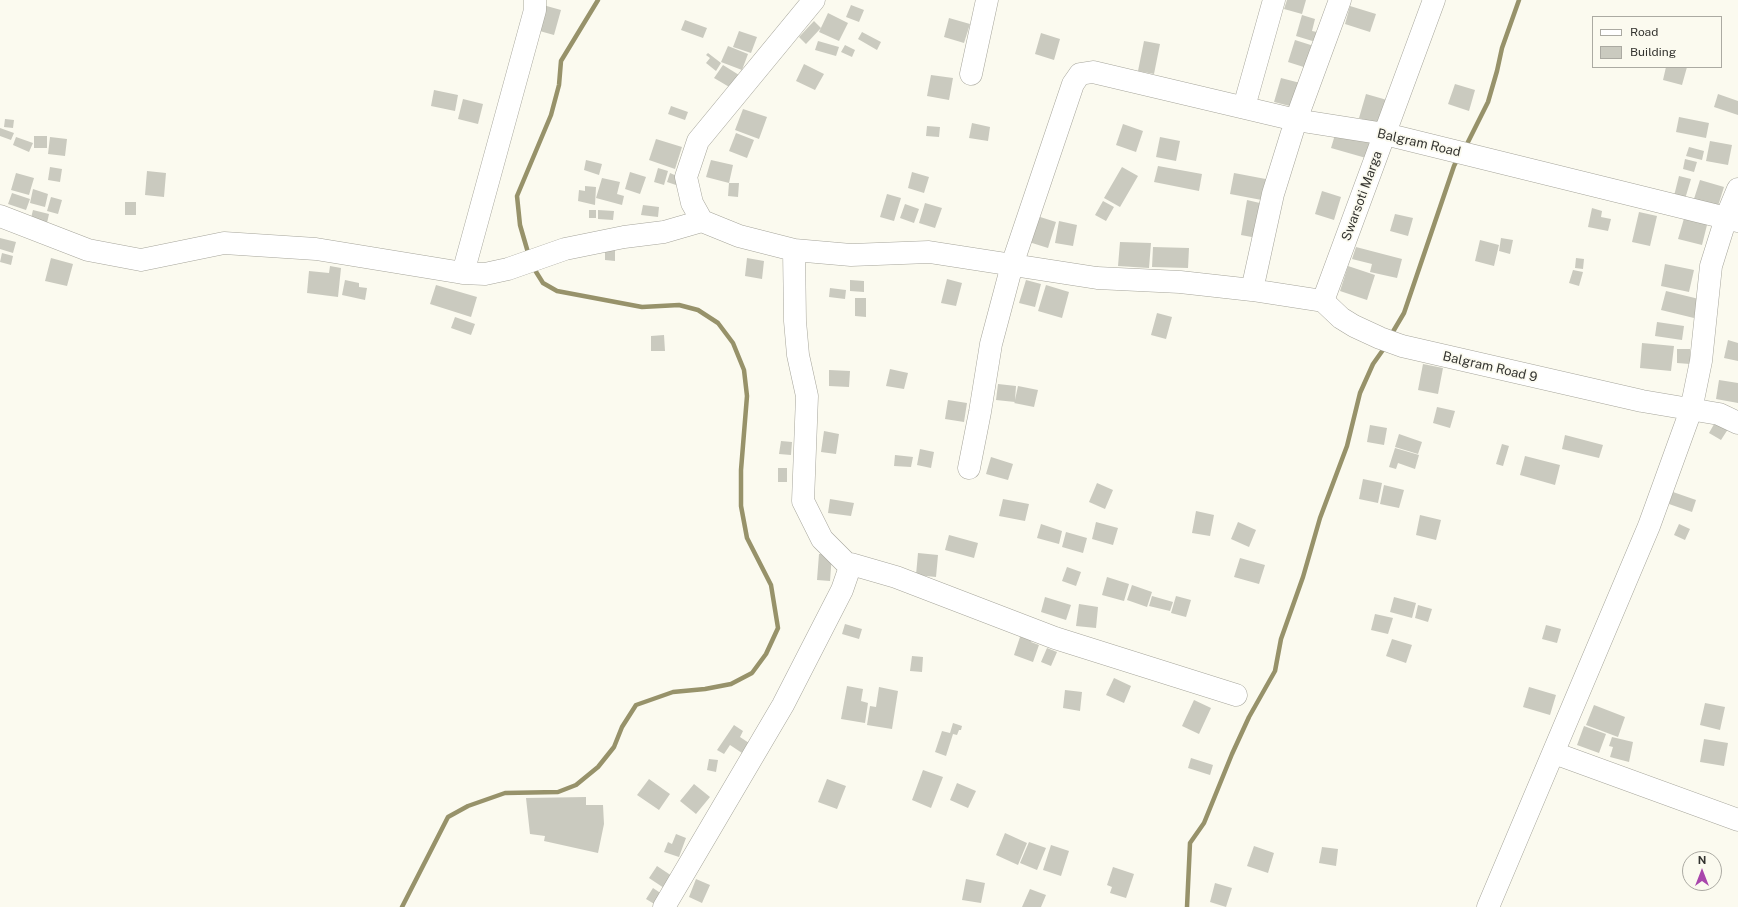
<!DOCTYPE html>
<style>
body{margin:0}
#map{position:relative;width:1738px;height:907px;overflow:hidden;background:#fbfaef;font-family:"Public Sans",sans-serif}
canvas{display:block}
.legend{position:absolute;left:1592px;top:16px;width:130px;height:52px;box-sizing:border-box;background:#fbfaef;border:1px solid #abaaa2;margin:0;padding:5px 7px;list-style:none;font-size:12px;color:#33332f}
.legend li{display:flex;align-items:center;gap:8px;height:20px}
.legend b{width:20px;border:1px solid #abaaa2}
.north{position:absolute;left:1682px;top:851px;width:40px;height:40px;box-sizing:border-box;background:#fbfaef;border:1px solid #abaaa2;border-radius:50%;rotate:0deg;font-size:11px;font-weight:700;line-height:16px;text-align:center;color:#33332f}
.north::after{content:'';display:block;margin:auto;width:14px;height:18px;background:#a946ac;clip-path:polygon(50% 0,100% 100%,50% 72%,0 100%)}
</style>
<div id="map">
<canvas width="1738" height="907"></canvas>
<ul class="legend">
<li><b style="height:5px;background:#fff"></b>Road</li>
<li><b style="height:11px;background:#cacabf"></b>Building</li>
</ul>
<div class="north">N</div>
</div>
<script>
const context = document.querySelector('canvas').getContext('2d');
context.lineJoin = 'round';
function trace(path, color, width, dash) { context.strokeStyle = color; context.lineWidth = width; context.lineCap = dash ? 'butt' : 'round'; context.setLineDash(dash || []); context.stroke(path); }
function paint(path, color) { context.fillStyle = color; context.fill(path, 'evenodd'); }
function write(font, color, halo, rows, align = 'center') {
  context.font = font + ' "Public Sans",sans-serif'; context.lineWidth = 3.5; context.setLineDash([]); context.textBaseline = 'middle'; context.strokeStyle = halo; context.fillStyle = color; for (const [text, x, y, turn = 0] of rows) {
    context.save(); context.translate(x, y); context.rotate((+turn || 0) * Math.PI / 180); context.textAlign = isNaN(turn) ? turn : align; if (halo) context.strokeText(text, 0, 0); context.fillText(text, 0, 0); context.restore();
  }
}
trace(new Path2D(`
 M 1465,148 L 1488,102 L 1497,71 L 1502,48 L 1519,0
 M 529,256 L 520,225 L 517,196 L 551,115 L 559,85 L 561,61 L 598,0
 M 1391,335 L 1404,313 L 1454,166 L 1458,158
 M 402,907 L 448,817 L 468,806 L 505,793 L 558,792 L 576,785 L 598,767 L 614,747 L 622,727 L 636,705 L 673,692 L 705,689 L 731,684 L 752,673 L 766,654 L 778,628 L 771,585 L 747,538 L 741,506 L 741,470 L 747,396 L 744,370 L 733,343 L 718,323 L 698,310 L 679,305 L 642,307 L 557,291 L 543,283 L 533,267
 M 1187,907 L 1190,843 L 1204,823 L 1232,754 L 1249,717 L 1275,671 L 1281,639 L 1303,577 L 1320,518 L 1347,446 L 1360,393 L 1373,364 L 1385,347`), '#97926a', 4.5);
paint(new Path2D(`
 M 1287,0 L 1306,0 L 1302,14 L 1284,9 Z
 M 543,5 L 561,10 L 554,35 L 536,30 Z
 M 851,5 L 864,10 L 859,22 L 846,17 Z
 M 1350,6 L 1376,14 L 1370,32 L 1345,24 Z
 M 828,13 L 848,23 L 839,41 L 819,32 Z
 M 1302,15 L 1315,19 L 1312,31 L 1322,33 L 1319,43 L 1296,36 Z
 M 949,18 L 970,24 L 964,43 L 944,37 Z
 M 685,20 L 707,28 L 703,38 L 681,30 Z
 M 814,21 L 821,28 L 806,44 L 799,37 Z
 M 739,31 L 757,37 L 751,53 L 733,47 Z
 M 862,32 L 881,42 L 877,50 L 858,39 Z
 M 1041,33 L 1060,39 L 1054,60 L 1035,54 Z
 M 1295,40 L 1317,47 L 1310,69 L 1288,62 Z
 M 818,41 L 839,47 L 836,56 L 815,50 Z
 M 1144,41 L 1160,44 L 1154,74 L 1138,71 Z
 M 845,45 L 855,50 L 852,57 L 841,52 Z
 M 728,46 L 748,54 L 742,70 L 721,62 Z
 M 708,53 L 721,63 L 716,71 L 706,63 L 710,58 L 706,55 Z
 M 804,64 L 824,74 L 815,90 L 796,81 Z
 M 723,65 L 739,75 L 731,88 L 714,78 Z
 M 1666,67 L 1687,67 L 1682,85 L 1663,80 Z
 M 931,75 L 953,78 L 949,100 L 927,96 Z
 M 1281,78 L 1304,84 L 1298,108 L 1274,102 Z
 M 1455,84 L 1475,90 L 1469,111 L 1448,104 Z
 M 434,90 L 458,95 L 455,111 L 431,106 Z
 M 1366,94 L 1387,100 L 1379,124 L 1359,118 Z
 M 1718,94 L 1738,101 L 1738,115 L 1714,107 Z
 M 463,99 L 483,104 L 478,124 L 458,119 Z
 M 671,106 L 688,112 L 685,120 L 668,114 Z
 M 743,109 L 767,117 L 759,139 L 735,130 Z
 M 1679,117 L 1709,123 L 1706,138 L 1676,132 Z
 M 5,119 L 14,120 L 13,128 L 4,127 Z
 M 972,123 L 990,127 L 988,141 L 969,138 Z
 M 1123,124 L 1143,131 L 1136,152 L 1116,145 Z
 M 927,126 L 940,127 L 939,137 L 926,136 Z
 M 0,128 L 14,133 L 11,140 L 0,136 Z
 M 1337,128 L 1372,139 L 1366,158 L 1331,148 Z
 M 736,133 L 754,140 L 747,158 L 729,151 Z
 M 34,136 L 47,136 L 47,148 L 34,148 Z
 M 16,137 L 33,143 L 29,152 L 13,145 Z
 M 50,137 L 67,139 L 65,156 L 48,154 Z
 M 1160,137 L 1180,141 L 1176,161 L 1156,157 Z
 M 656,139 L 682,147 L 675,169 L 649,160 Z
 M 1710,141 L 1732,145 L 1728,165 L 1706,161 Z
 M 1689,147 L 1704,151 L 1702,160 L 1686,156 Z
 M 1685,159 L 1697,162 L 1694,172 L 1683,169 Z
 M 586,160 L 602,164 L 599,175 L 584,170 Z
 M 711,160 L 733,165 L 729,183 L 706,177 Z
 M 1158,166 L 1202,174 L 1199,191 L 1154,182 Z
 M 50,167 L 62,169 L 60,182 L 48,180 Z
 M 1122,167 L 1138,176 L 1120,207 L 1104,198 Z
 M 658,168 L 668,171 L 664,185 L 654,182 Z
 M 147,171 L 166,173 L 164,197 L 145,195 Z
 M 630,172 L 646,177 L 640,194 L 625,189 Z
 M 912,172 L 929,177 L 924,193 L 908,188 Z
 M 16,173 L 34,178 L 29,195 L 11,190 Z
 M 670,173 L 679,177 L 676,185 L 667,182 Z
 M 1234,173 L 1271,180 L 1267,201 L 1230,194 Z
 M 1679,176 L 1691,179 L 1685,199 L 1674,196 Z
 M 602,178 L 620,182 L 617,194 L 624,196 L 622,205 L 596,198 Z
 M 1700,180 L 1724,187 L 1717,209 L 1693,202 Z
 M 729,183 L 739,183 L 738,197 L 728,196 Z
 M 585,186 L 596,187 L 595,205 L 578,201 L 579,190 L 585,191 Z
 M 33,189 L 48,194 L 45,207 L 30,203 Z
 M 1322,191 L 1341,197 L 1334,220 L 1315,214 Z
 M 12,193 L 30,199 L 26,210 L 8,204 Z
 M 887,194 L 901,198 L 894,221 L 880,217 Z
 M 51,197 L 62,200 L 58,214 L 47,211 Z
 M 1247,200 L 1264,204 L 1257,238 L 1241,235 Z
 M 1103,201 L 1114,207 L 1106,221 L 1095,215 Z
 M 125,202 L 136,202 L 136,215 L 125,215 Z
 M 925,203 L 942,208 L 935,228 L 919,223 Z
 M 905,204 L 919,209 L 914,223 L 900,218 Z
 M 643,205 L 659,207 L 658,217 L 641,215 Z
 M 1592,208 L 1602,211 L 1601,217 L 1611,219 L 1608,231 L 1588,227 Z
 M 33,210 L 49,214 L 47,223 L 31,218 Z
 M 589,210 L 596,210 L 596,218 L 589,218 Z
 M 598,210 L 614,211 L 613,220 L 598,219 Z
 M 1639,212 L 1657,216 L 1650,246 L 1632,242 Z
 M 1395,214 L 1413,218 L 1408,236 L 1390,231 Z
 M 1685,215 L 1708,221 L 1702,245 L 1678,239 Z
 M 1037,216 L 1056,222 L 1048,248 L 1029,242 Z
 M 1059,221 L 1077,225 L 1073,246 L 1055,243 Z
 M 0,238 L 16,242 L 13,253 L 0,249 Z
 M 1501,238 L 1513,240 L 1510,254 L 1499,251 Z
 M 1480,240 L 1499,245 L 1494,266 L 1475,261 Z
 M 1120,242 L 1151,243 L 1149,268 L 1118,266 Z
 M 1153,247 L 1189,248 L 1188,268 L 1152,267 Z
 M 1356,247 L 1402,259 L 1397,278 L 1370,272 L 1372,264 L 1352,259 Z
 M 605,250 L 615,250 L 615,261 L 605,260 Z
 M 2,253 L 13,256 L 11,265 L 0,262 Z
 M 51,258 L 73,264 L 67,286 L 45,281 Z
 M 747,258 L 764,261 L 762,279 L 745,276 Z
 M 1576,258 L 1584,259 L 1583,269 L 1575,268 Z
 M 1665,264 L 1694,270 L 1689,292 L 1661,286 Z
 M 330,266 L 341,268 L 338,297 L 307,293 L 309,271 L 329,273 Z
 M 1348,266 L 1375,275 L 1367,300 L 1340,291 Z
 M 1573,270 L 1583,272 L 1579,286 L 1569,283 Z
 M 947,279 L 962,283 L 956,306 L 941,303 Z
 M 345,280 L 359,283 L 359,287 L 367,288 L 365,300 L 342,295 Z
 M 850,280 L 864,281 L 864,292 L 850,291 Z
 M 1026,280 L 1041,284 L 1035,307 L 1019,303 Z
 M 436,285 L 477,297 L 471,317 L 430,304 Z
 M 1046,285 L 1069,292 L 1062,318 L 1038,311 Z
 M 830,288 L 846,290 L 845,299 L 829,297 Z
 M 1666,291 L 1699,299 L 1694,318 L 1661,310 Z
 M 855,298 L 866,298 L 866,317 L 855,316 Z
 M 1157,313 L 1172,317 L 1166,339 L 1151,335 Z
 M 455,317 L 475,324 L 471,335 L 451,328 Z
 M 1657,322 L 1684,326 L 1682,340 L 1655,336 Z
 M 664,335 L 665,351 L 651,351 L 651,336 Z
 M 1728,340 L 1738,343 L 1738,361 L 1724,358 Z
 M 1642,343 L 1674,346 L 1671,371 L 1640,368 Z
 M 1677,349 L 1690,349 L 1690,364 L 1677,363 Z
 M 1423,364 L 1443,368 L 1438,394 L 1418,390 Z
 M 890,369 L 908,373 L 904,389 L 886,386 Z
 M 829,370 L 850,371 L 849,387 L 829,386 Z
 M 1719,380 L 1738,383 L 1738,403 L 1716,399 Z
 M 998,384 L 1016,386 L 1015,400 L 1018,386 L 1038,390 L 1034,407 L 1014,403 L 1015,402 L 996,400 Z
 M 948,400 L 967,403 L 964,422 L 945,419 Z
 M 1437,407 L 1455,411 L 1450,428 L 1433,423 Z
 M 1717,419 L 1730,426 L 1721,440 L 1709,433 Z
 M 1370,425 L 1387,428 L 1384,445 L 1367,442 Z
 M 824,431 L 839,434 L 836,454 L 821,452 Z
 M 1399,434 L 1422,442 L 1418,454 L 1395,447 Z
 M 1565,435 L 1603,445 L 1599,458 L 1562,449 Z
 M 781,441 L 792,442 L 791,455 L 779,454 Z
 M 1502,444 L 1509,446 L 1503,466 L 1496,464 Z
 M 1395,448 L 1419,455 L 1415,469 L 1398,463 L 1396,469 L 1389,467 Z
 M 920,449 L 934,452 L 931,468 L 917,465 Z
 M 895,455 L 913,457 L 911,467 L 894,466 Z
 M 1525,456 L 1560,465 L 1555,485 L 1520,475 Z
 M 991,457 L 1013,464 L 1008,480 L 986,474 Z
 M 778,468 L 787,468 L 787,482 L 778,482 Z
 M 1363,479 L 1382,483 L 1378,503 L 1359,499 Z
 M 1097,483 L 1113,490 L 1105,509 L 1089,502 Z
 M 1384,485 L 1404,490 L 1399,508 L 1380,504 Z
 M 1673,492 L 1696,500 L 1692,512 L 1669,504 Z
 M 830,499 L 854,503 L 851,516 L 828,513 Z
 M 1003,499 L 1029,504 L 1025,521 L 999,516 Z
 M 1196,511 L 1214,515 L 1210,536 L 1192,533 Z
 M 1420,515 L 1441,520 L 1436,540 L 1416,535 Z
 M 1096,522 L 1118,528 L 1113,545 L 1092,539 Z
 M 1238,522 L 1256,530 L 1249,547 L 1231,539 Z
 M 1041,524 L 1062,531 L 1059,544 L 1037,538 Z
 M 1679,524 L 1690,529 L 1685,540 L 1674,535 Z
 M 1066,532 L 1087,538 L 1083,553 L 1062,547 Z
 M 949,535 L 978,543 L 974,558 L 945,550 Z
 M 918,553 L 938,555 L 936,577 L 916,575 Z
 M 819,554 L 832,554 L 830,581 L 817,580 Z
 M 1240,558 L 1265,565 L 1259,584 L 1234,577 Z
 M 1067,567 L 1081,572 L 1076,586 L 1062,581 Z
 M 1107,577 L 1129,584 L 1124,601 L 1102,595 Z
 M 1132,585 L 1152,592 L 1147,607 L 1127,600 Z
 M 1152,596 L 1173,602 L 1170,611 L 1149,606 Z
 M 1176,596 L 1191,600 L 1186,617 L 1171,613 Z
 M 1045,597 L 1071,605 L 1066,620 L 1041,612 Z
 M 1394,597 L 1416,603 L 1412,618 L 1390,612 Z
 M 1079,604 L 1098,607 L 1096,628 L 1076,626 Z
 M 1418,605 L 1432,609 L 1428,622 L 1415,618 Z
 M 1375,614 L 1393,618 L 1388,634 L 1371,630 Z
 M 845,624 L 862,629 L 859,639 L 842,634 Z
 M 1546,625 L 1561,629 L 1557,643 L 1542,639 Z
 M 1021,634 L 1033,639 L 1031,642 L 1039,645 L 1033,662 L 1014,655 Z
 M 1392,639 L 1412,645 L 1406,663 L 1386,656 Z
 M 1047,648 L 1057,652 L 1051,666 L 1041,662 Z
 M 912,656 L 923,657 L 922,672 L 910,671 Z
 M 1114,678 L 1131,686 L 1124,703 L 1106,695 Z
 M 847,686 L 863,689 L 861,701 L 868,703 L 865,723 L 841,719 Z
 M 879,687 L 898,691 L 892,729 L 867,725 L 870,706 L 876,707 Z
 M 1529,687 L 1556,695 L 1550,715 L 1523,707 Z
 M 1065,690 L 1082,692 L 1080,711 L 1063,708 Z
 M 1194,700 L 1211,708 L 1199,734 L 1182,726 Z
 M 1705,703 L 1725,707 L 1720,730 L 1700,725 Z
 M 1594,705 L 1625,717 L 1618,737 L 1586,725 Z
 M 953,723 L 962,726 L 961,730 L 959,730 L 957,735 L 953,734 L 946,756 L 935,752 L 942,731 L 950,733 Z
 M 734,725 L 743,731 L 740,737 L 749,743 L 742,753 L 730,745 L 724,754 L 717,750 Z
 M 1584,726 L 1606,734 L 1599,753 L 1577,745 Z
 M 1612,737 L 1633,742 L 1629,762 L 1610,757 L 1613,747 L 1609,746 Z
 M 1704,739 L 1728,743 L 1724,766 L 1700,762 Z
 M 1191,758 L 1213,765 L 1210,775 L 1188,768 Z
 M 709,759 L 718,760 L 716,772 L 707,770 Z
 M 923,770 L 943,777 L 931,808 L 912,800 Z
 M 649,779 L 670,794 L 659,810 L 637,795 Z
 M 827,779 L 846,786 L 837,809 L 818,802 Z
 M 957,783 L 976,791 L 968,808 L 950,800 Z
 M 694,784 L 710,797 L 696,814 L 680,801 Z
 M 586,797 L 586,805 L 603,805 L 604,824 L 598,853 L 544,841 L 545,836 L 530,834 L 526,798 Z
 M 1005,833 L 1027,843 L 1018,865 L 996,855 Z
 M 676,834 L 686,838 L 679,857 L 664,852 L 668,842 L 672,844 Z
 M 1029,842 L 1046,848 L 1037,870 L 1020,863 Z
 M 1051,845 L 1069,851 L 1061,876 L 1043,870 Z
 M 1254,846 L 1274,853 L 1268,873 L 1247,866 Z
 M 1322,847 L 1338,849 L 1336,866 L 1319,863 Z
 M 657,866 L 672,876 L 664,888 L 649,878 Z
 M 1113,867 L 1134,874 L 1126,898 L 1110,893 L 1112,887 L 1107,885 Z
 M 696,879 L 710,885 L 702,903 L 689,897 Z
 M 966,879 L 985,883 L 981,903 L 962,900 Z
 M 1215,883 L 1232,888 L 1226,907 L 1210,902 Z
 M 653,888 L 662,894 L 656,905 L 646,899 Z
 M 1030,889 L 1046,895 L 1041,907 L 1022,907 Z`), '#cacabf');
const minor = new Path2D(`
 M 814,0 L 698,141 L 686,177 L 692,203 L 702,221 L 739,236 L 794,250 L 851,255 L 929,252 L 1097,278 L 1180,282 L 1252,290 L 1273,194 L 1296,120 L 1340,0
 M 971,74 L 987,0
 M 1244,107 L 1274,0
 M 0,216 L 88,250 L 141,260 L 224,243 L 316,249 L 463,273 L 535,10 L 535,0
 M 794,250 L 795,321 L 798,355 L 807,396 L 803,501 L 822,539 L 850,567
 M 463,273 L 485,274 L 508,269 L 565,249 L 624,237 L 664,232 L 702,221
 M 1252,290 L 1323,301 L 1341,318 L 1354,326 L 1380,338 L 1402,346 L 1642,401 L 1719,414 L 1738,423
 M 1323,301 L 1434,0
 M 969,468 L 980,412 L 991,344 L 1012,265 L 1073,84 L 1080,74 L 1093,72 L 1296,120 L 1385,134 L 1726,218 L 1738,189
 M 1554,753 L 1738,820
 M 664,907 L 783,705 L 842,590 L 851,564 L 896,577 L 1055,638 L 1236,695
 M 1488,907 L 1649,526 L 1691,410 L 1701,361 L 1711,266 L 1726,218 L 1738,221`);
trace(minor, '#a6a59b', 23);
trace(minor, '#fff', 22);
write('13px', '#33332f', '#fbfaef', [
 ["Balgram Road",1419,143,13],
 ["Swarsoti Marga",1362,196,-70],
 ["Balgram Road 9",1490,367,13]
]);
</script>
